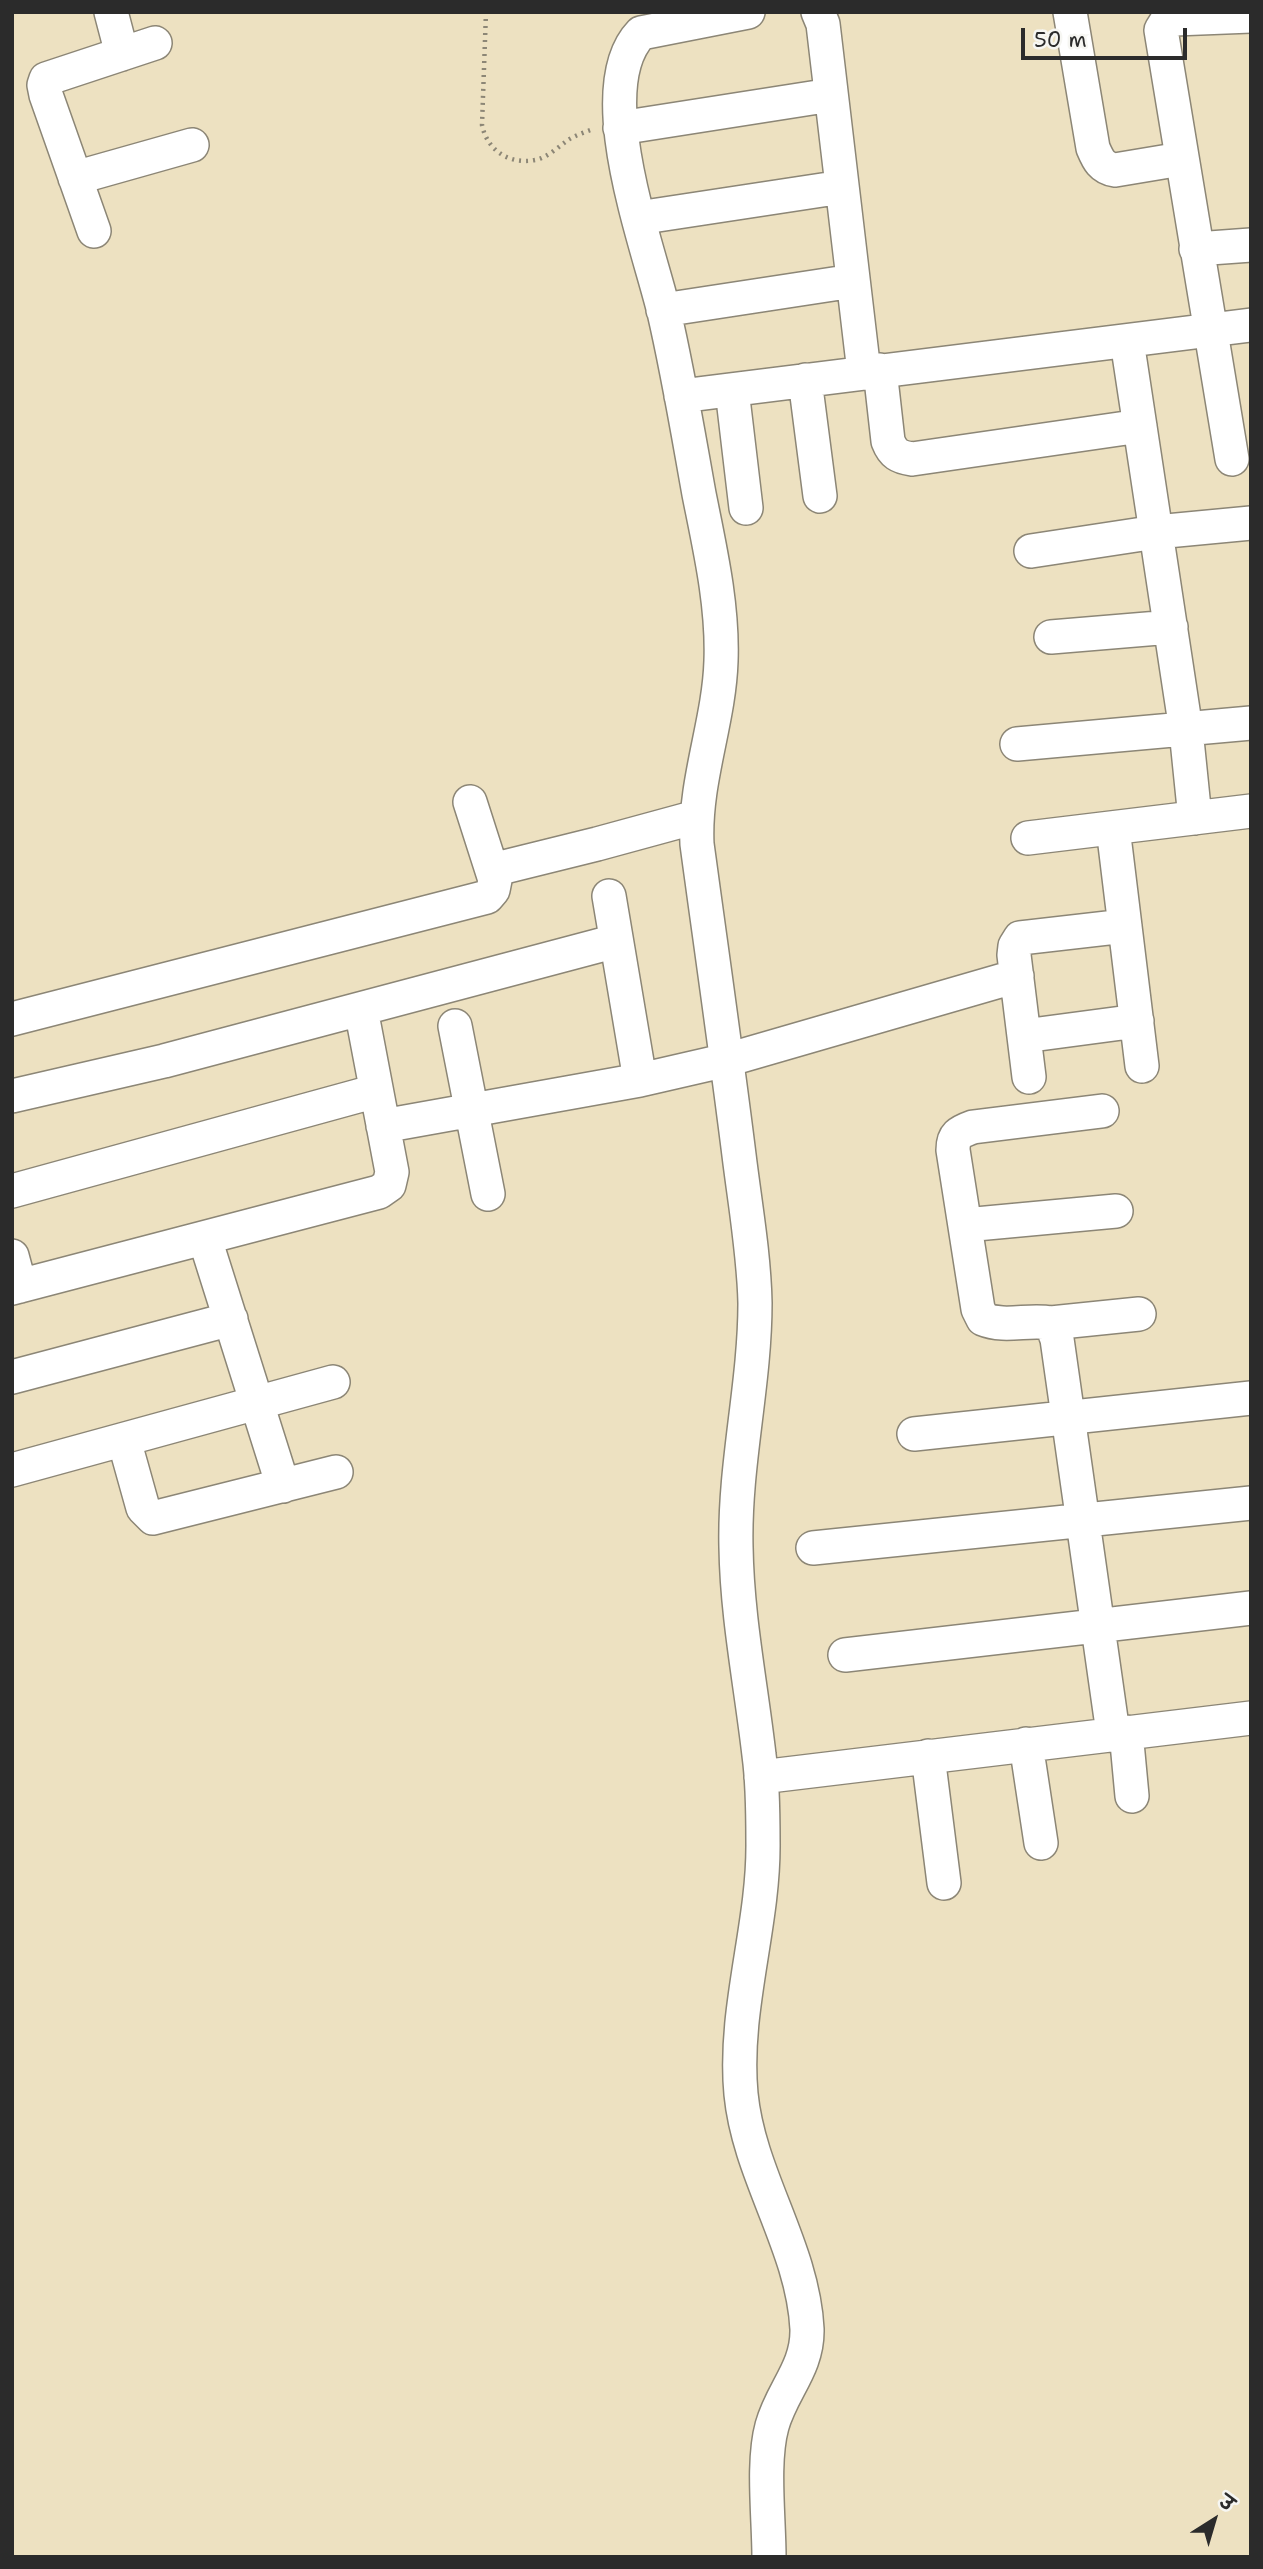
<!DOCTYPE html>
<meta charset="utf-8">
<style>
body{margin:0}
#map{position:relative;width:1263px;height:2569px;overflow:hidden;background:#ede1c1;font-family:"Shantell Sans","Playpen Sans Deva",sans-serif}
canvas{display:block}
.frame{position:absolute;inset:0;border:14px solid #2b2b2b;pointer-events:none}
.north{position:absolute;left:1179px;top:2485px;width:70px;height:70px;-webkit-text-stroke:5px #f6f6f2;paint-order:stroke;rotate:37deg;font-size:19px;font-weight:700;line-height:28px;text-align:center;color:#2b2b2b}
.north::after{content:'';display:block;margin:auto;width:24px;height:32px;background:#2b2b2b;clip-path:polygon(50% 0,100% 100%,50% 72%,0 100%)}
.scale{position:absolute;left:1021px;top:28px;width:166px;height:32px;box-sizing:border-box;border:4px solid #2b2b2b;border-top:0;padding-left:9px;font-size:21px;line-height:24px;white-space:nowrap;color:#2b2b2b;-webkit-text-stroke:5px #f6f6f2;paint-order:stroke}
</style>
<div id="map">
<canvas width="1263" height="2569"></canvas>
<div class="frame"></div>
<div class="north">उ</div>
<div class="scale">50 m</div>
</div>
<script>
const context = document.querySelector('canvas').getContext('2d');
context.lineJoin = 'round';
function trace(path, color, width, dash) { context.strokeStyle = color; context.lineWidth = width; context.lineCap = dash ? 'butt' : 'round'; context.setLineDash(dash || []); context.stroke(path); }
const minor = new Path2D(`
 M 111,12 L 122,54
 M 748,12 L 641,33 C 588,88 648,245 664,312 C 678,372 688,433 699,494 C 710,549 723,605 721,661 C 719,723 694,781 697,844 C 711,947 726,1051 739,1155 C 745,1204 754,1254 755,1303 C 755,1385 734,1465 736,1547 C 737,1617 751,1685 759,1755 C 763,1784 763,1813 763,1842 C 764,1926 733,2009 741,2094 C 749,2176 803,2247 807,2329 C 808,2368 782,2390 772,2426 C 762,2462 769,2518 769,2557
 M 818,12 L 823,24 L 864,372
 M 1070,12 L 1093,148 C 1098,160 1102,168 1115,170 L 1181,159
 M 620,128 L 831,95
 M 75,178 L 192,145
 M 638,218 L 842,187
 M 94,231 L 46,95 L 44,85 L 46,79 L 155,43
 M 1196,249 L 1251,245
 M 663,310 L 853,281
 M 1127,341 L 1186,730 L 1195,818
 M 880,370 L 888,441 C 893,454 899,457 912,459 L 1140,426
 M 805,380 L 820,496
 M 732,390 L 746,508
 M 681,396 L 1251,325
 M 1232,459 L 1161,30 L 1166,22 L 1175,19 L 1251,16
 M 1031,551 L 1156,532 L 1251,523
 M 1051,637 L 1171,627
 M 1017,744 L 1251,723
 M 1113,828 L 1142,1066
 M 1028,838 L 1251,811
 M 492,870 L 597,844 L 696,817
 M 609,896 L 640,1080
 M 12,1019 L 487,897 L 493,890 L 495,880 L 470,802
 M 455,1026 L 488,1194
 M 1024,1036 L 1137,1021
 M 1029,1077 L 1014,955 L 1015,946 L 1020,938 L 1029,937 L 1125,926
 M 12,1096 L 164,1061 L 616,941
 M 1102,1111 L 973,1127 C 959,1132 953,1135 953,1150 L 978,1309 L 983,1319 C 1005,1328 1028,1319 1051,1323 L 1057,1339 L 1113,1733
 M 383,1126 L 640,1080 L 727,1060 L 1017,976
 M 12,1191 L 376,1091
 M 965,1225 L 1116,1211
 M 205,1239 L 283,1486
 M 12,1256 L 20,1286
 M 12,1288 L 379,1192 L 389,1185 L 392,1172 L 361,1009
 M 1051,1323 L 1139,1314
 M 12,1377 L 231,1319
 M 914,1434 L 1251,1398
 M 124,1440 L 143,1508 L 153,1518 L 336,1472
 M 12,1470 L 333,1382
 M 813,1548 L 1251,1503
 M 845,1655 L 1251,1608
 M 1126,1732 L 1132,1796
 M 1026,1744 L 1041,1843
 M 928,1756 L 944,1883
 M 761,1777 L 1251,1718`);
trace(minor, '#8c8676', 36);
trace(new Path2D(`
 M 486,12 L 482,125 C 487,150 509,165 535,160 C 547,158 558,147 568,140 C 576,135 585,132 593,129`), '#8c8676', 4.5, [2, 5]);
trace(minor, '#fff', 33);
</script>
